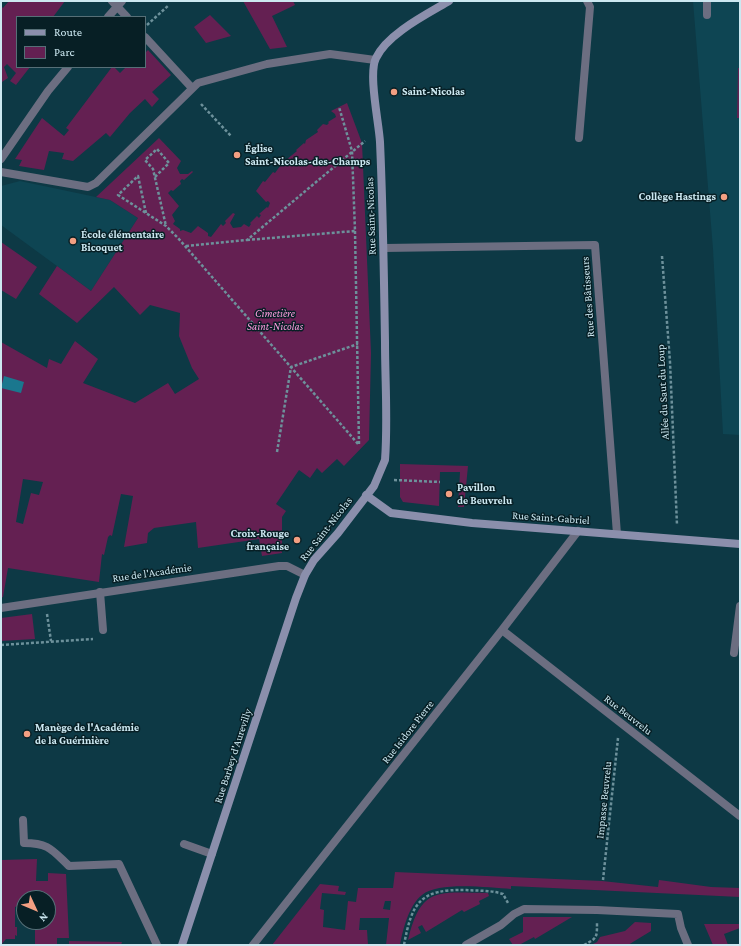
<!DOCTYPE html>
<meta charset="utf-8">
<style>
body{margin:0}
#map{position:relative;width:741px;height:946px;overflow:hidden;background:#0d3945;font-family:"Crimson Pro",serif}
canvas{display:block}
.frame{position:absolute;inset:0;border:2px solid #cce8f1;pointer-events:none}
.legend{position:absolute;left:16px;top:16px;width:130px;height:52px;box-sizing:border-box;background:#071f25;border:1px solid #566f77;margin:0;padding:5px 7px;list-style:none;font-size:12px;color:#cce8f1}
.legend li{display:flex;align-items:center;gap:8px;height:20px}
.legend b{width:20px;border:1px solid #566f77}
.north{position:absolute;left:16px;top:890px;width:40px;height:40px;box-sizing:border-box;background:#071f25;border:1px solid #566f77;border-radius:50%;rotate:134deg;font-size:11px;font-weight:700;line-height:16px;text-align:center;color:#cce8f1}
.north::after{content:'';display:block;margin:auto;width:14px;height:18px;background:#f39f82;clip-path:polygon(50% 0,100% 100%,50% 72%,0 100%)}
</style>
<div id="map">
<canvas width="741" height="946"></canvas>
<div class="frame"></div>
<ul class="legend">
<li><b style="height:5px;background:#8b8fac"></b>Route</li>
<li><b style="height:11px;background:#642052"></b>Parc</li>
</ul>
<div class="north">N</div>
</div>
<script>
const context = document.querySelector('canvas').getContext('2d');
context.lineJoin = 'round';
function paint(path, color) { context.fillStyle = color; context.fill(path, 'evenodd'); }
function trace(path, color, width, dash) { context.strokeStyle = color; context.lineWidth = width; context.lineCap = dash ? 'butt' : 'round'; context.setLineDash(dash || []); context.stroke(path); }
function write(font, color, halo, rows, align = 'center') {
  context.font = font + ' "Crimson Pro",serif'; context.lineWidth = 3; context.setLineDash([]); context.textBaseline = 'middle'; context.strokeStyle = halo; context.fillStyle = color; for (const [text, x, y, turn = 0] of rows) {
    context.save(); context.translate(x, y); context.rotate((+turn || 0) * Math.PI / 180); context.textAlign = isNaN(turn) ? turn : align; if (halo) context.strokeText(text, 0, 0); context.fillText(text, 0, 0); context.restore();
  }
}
paint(new Path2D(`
 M 693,1 L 740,1 L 740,435 L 723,434 L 713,249 Z
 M 20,181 L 110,200 L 138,218 L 91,291 L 1,225 L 1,186 Z`), '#0e4553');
paint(new Path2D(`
 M 9,1 L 65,1 L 53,17 L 17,17 L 17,67 L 30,67 L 16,85 L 10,81 L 16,73 L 7,64 L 4,67 L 8,78 L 2,82 L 1,81 L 1,6 L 3,8 Z
 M 243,1 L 293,1 L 295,5 L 272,16 L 287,47 L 270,49 Z
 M 210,15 L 231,36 L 206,43 L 194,27 Z
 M 148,50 L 171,75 L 152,92 L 159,99 L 152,107 L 145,99 L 130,113 L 110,137 L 106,133 L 73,161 L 62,159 L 64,153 L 49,151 L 44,170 L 19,166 L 22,160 L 15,159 L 42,118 L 64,136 L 69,130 L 66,128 L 112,67 L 114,67 L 120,73 L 126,67 L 145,67 L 145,53 Z
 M 738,68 L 740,68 L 740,118 L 737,118 Z
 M 347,103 L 362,143 L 371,353 L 369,440 L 344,466 L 337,459 L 322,473 L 317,468 L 310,478 L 299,470 L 276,504 L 286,511 L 282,517 L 282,553 L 262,556 L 259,539 L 198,548 L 196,522 L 154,528 L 148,533 L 147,543 L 124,547 L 133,496 L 121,494 L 112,536 L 110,535 L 108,537 L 104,555 L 102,554 L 99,582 L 8,568 L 3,597 L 1,598 L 1,342 L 47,368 L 49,359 L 61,364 L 75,341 L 98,359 L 83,383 L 135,403 L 168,383 L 175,394 L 199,379 L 192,368 L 179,336 L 180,313 L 150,305 L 140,315 L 114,287 L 77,323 L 39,294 L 57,266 L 91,291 L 138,218 L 110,200 L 96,197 L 159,138 L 181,161 L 177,168 L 180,174 L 188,174 L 192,171 L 193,172 L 184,180 L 182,179 L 180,181 L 181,184 L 173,191 L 171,190 L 168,193 L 179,206 L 172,215 L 175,221 L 173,224 L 180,229 L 180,231 L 183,230 L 191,233 L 198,226 L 208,233 L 208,236 L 211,237 L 221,224 L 223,226 L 226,223 L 225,221 L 233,213 L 235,214 L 230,223 L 233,228 L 241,227 L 244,224 L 249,227 L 251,224 L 250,223 L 257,216 L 259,218 L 261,215 L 259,214 L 267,207 L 268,208 L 270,203 L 268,201 L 266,202 L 256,191 L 263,181 L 265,182 L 273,172 L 275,173 L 283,162 L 287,161 L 286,160 L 297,151 L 296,150 L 304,143 L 305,144 L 306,140 L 318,132 L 317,130 L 323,124 L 327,125 L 329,123 L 328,122 L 336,117 L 335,114 L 331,111 ZM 23,479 L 43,482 L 39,495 L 31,493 L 23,524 L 16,522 Z
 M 1,242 L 37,267 L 16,299 L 1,290 Z
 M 400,464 L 468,466 L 464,507 L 458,507 L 460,472 L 440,472 L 439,506 L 403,502 L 400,497 Z
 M 32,614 L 35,639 L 1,641 L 1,618 Z
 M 37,859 L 36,881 L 48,881 L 48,873 L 66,874 L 69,938 L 57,938 L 57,945 L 35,945 L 35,922 L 48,922 L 48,898 L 24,898 L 22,904 L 15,907 L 15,927 L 17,927 L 17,936 L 15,935 L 15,939 L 6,939 L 1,945 L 1,860 Z
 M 395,872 L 602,881 L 658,887 L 659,880 L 711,887 L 740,888 L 740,897 L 511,886 L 511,889 C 489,888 439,881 422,895 C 409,905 403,929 400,945 L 386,945 L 389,918 L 360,918 L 359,930 L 367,930 L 368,945 L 272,945 L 320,884 L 339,886 L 338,891 L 346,892 L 345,895 L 322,893 L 320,909 L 324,910 L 323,927 L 345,930 L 348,901 L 356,902 L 358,888 L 393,888 ZM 385,901 L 391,901 L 390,910 L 383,909 Z
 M 488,893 L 489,896 L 479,901 L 480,904 L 464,912 L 462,910 L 426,932 L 422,925 L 418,927 L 421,933 L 408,940 C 421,885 439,893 488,893 Z
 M 523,917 L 572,917 L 535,939 L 534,937 L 519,945 L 513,945 L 509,939 L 523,932 Z
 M 635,922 L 651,923 L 651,931 L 628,945 L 591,945 L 597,942 L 600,937 L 625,931 Z
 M 704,924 L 740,924 L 740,928 L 724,934 L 728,945 L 713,945 Z
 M 69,941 L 122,942 L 121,945 L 69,945 Z`), '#642052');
paint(new Path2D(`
 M 4,376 L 24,382 L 21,393 L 1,388 Z`), '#1a778e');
trace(new Path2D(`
 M 147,25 L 169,5
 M 201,104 L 231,136
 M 155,177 L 169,163 L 157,149 L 145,160 L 153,169 L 166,226
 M 146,213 L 138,176 L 118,195 L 166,226 L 178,238 L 359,445
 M 355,231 L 359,444
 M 247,240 L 355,231 L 352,151 L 339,107
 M 186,246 L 247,240 L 365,141
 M 662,256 L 670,362 L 677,525
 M 277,452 L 291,367 L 358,344
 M 394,480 L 440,482
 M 47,614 L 51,641
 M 1,645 L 93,639
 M 603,880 L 618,738
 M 404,945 C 412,902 420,889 466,890 C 478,891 491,890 503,894 L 508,903
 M 584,945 C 597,938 597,938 597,923`), '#6d919b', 2.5, [3, 2]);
trace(new Path2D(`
 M 707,15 L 707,1
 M 100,592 L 103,630
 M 734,653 L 740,606
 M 23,820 L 24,843 C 49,843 52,850 69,866 L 119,864 L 157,945
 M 184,844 L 212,854
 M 466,945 L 501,925 L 514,914 L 524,909 L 597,910 L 678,914 L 681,928 L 688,945`), '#6c6e81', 8);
trace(new Path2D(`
 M 112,1 L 127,17
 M 108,17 L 122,1
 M 145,37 L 192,88
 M 579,138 L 590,7 L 587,1
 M 1,159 L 48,91 L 68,67
 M 1,172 L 88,187 L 96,183 L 198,83 L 267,64 L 330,54 L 375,60
 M 384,248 L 595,245 L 617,534
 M 1,608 L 279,566 L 287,566 L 305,575
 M 502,630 L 740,816
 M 253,945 L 502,630 L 578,531`), '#6c6e81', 8);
trace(new Path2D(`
 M 366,495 L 391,513 L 472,523 L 740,544
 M 182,945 L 296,598 L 305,575 L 314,560 L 338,533 L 374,486 L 385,460 C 388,421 385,381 385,342 C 384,275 383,209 380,142 C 379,123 368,74 376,58 C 387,34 427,14 449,1`), '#8b8fac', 8);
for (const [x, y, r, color] of [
 [394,92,4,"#f39f82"],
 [237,155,4,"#f39f82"],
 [724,197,4,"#f39f82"],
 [73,241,4,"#f39f82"],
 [449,494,4,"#f39f82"],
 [297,540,4,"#f39f82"],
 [27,734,4,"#f39f82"]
]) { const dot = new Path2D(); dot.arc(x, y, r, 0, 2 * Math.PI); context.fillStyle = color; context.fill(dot); trace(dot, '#071f25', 1.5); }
write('bold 11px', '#cce8f1', '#071f25', [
 ["Saint-Nicolas",402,92],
 ["Église",245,149],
 ["Saint-Nicolas-des-Champs",245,162],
 ["Collège Hastings",716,197,"right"],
 ["École élémentaire",81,235],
 ["Bicoquet",81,248],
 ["Pavillon",457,488],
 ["de Beuvrelu",457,501],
 ["Croix-Rouge",289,534,"right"],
 ["française",289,547,"right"],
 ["Manège de l'Académie",35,728],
 ["de la Guérinière",35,741]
], 'left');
write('11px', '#cce8f1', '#071f25', [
 ["Rue Saint-Nicolas",371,216,-92],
 ["Rue des Bâtisseurs",588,297,-94],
 ["Allée du Saut du Loup",663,392,-93],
 ["Rue Saint-Gabriel",551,518,4],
 ["Rue Saint-Nicolas",326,529,-52],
 ["Rue de l'Académie",152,573,-8],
 ["Rue Beuvrelu",628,715,38],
 ["Rue Isidore Pierre",408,732,-52],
 ["Rue Barbey d'Aurevilly",233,756,-72],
 ["Impasse Beuvrelu",604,800,-84]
]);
write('italic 11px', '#fe9bde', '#071f25', [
 ["Cimetière",275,314],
 ["Saint-Nicolas",275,327]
]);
</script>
